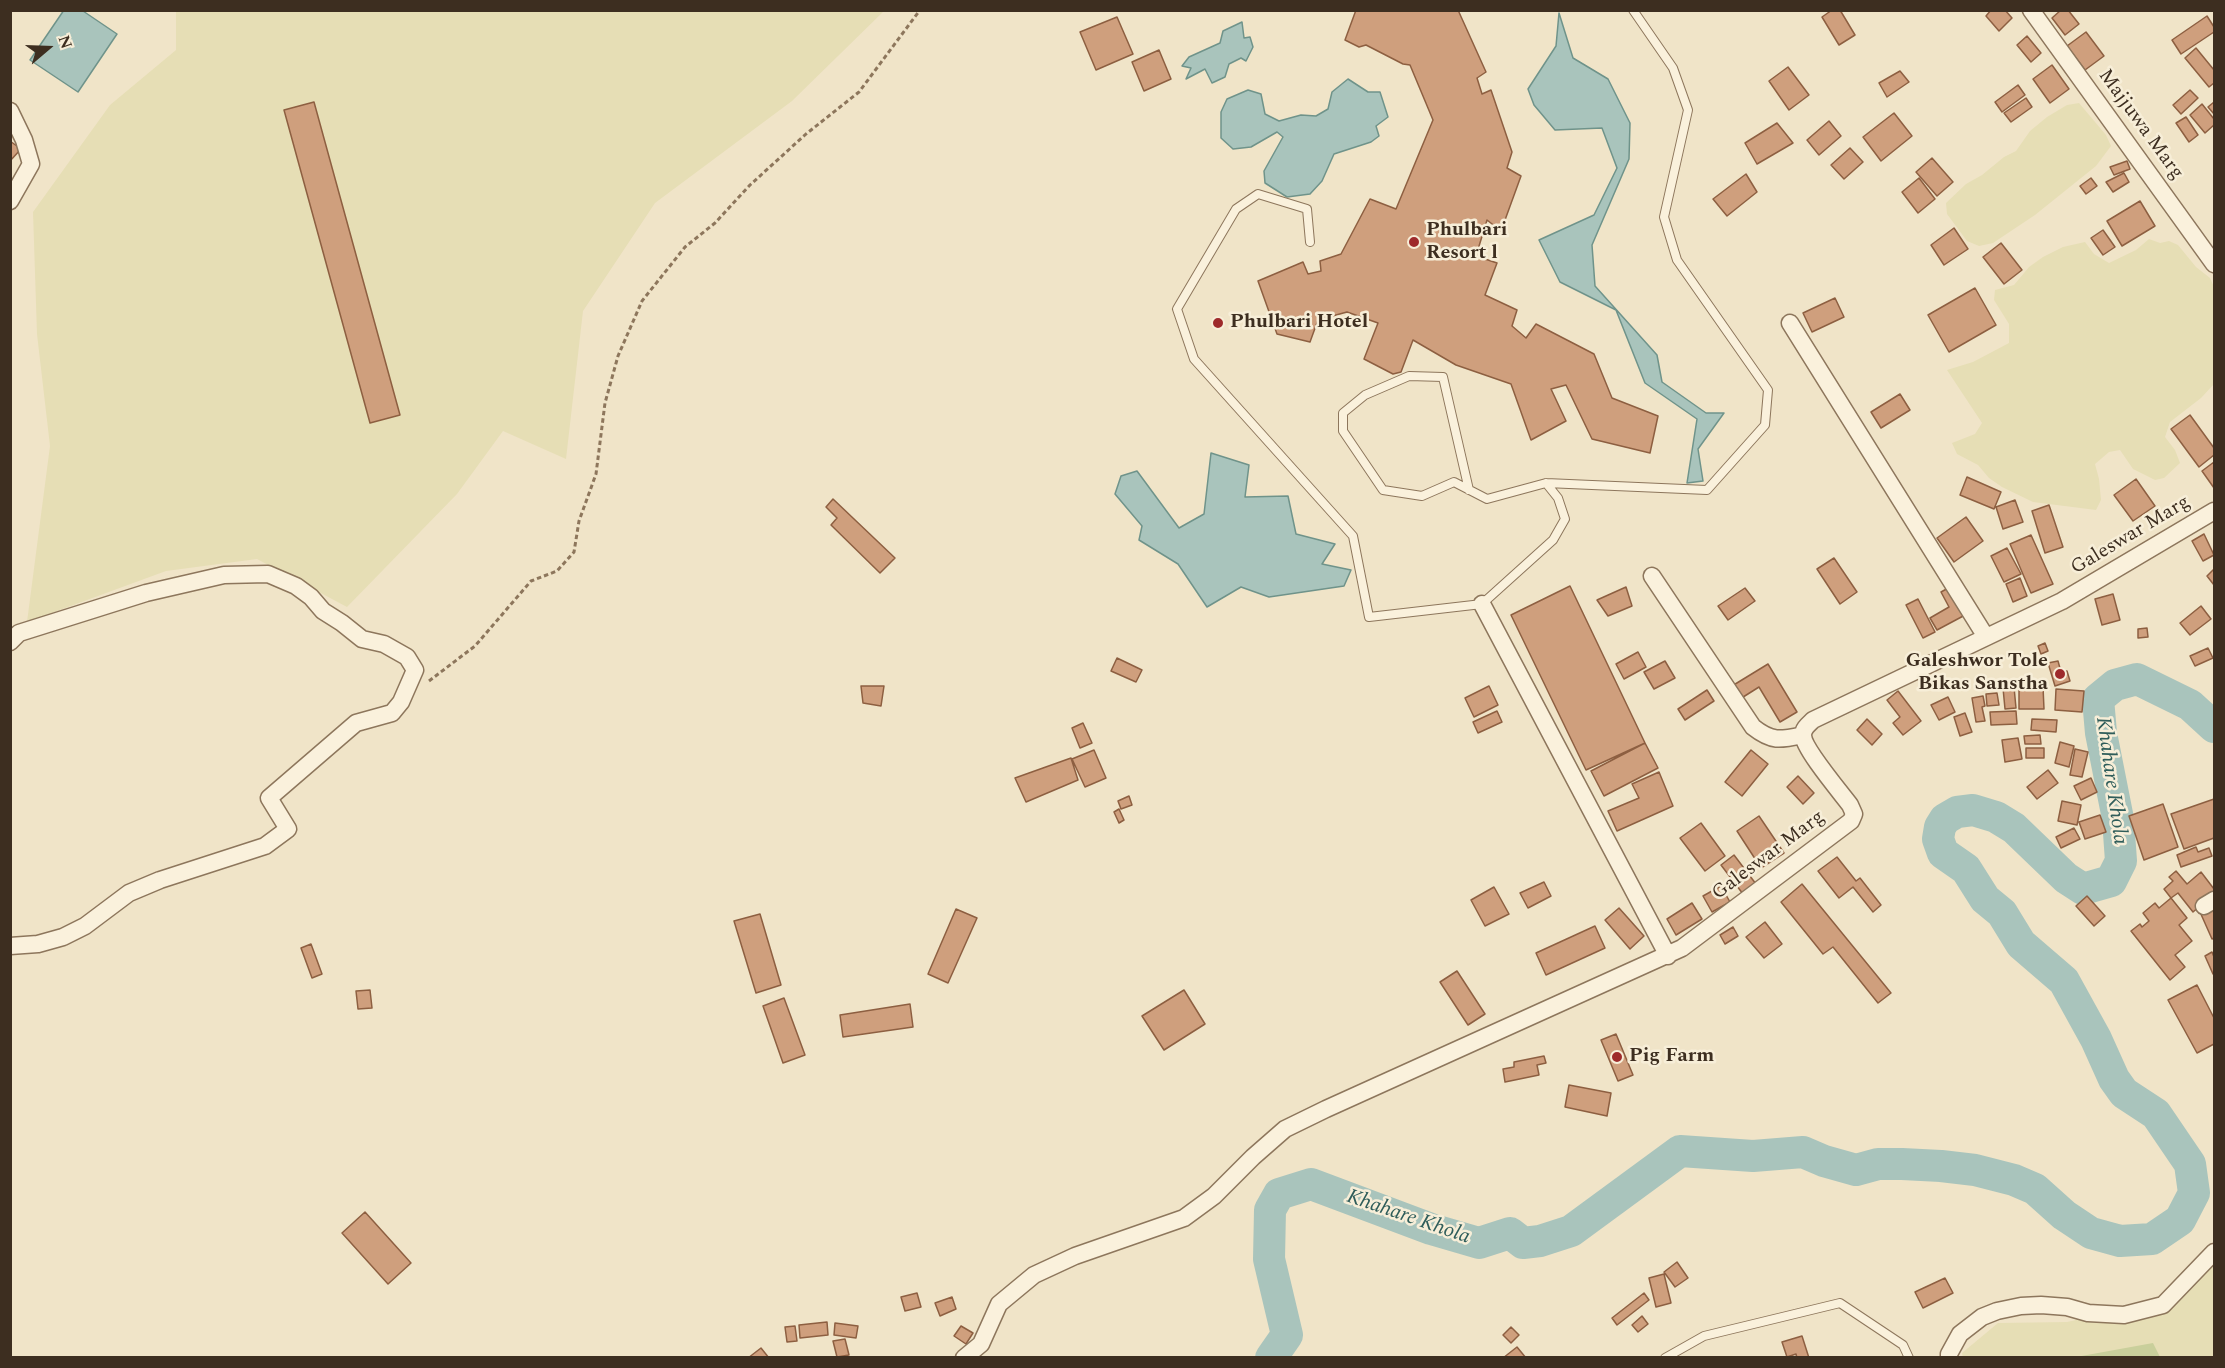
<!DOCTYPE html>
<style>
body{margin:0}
#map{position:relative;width:2225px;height:1368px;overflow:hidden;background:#f0e4c8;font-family:Spectral,serif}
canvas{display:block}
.frame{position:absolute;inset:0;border:12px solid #3d2e20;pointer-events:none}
.north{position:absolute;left:18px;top:18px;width:60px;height:60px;-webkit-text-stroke:4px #f7eed8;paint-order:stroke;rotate:71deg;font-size:16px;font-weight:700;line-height:24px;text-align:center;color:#3d2e20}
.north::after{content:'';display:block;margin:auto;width:21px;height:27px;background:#3d2e20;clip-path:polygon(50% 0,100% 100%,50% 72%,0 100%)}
</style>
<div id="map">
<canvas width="2225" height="1368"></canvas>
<div class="frame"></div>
<div class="north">N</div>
</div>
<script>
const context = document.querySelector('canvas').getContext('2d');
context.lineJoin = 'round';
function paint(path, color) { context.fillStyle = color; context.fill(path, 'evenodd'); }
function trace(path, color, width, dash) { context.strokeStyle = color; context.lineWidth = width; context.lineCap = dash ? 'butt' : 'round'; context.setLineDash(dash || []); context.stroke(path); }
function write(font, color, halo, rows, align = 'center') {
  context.font = font + ' Spectral,serif'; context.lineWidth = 5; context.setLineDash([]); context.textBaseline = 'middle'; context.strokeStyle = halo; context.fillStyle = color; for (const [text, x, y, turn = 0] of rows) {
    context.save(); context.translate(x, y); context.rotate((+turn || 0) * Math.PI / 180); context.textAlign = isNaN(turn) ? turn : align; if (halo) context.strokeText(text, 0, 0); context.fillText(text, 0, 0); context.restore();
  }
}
paint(new Path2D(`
 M 176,11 L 884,11 L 792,101 L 655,203 L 583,311 L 566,459 L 503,431 L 457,494 L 347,607 L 257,559 L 166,571 L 27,622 L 50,446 L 37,334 L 33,212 L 110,105 L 176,50 Z
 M 2079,103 L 2106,135 L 2111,146 L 2096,166 L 2035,215 L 1993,243 L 1979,246 L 1967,241 L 1947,214 L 1946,203 L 1966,184 L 1982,175 L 2004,157 L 2016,151 L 2030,131 L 2047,117 L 2067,105 Z
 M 2149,239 L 2160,243 L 2169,241 L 2178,245 L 2196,267 L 2210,278 L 2214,287 L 2214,384 L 2201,398 L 2170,422 L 2165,437 L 2175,450 L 2180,463 L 2164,478 L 2155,480 L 2133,469 L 2120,450 L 2109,452 L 2095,464 L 2099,479 L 2101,500 L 2096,510 L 2033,502 L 2002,487 L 1989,478 L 1978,465 L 1957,454 L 1952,443 L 1975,434 L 1982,423 L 1947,370 L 1973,362 L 2009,343 L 2009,324 L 1994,300 L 1995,290 L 2014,285 L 2029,267 L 2043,257 L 2063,247 L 2085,242 L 2094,254 L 2109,263 L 2136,250 Z
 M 2214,1256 L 2214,1357 L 1963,1358 L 1962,1353 L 1998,1323 L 2067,1322 L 2157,1302 L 2182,1285 Z`), '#e6deb5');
paint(new Path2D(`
 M 2153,1343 L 2160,1357 L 2076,1357 Z`), '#c9cf9b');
const water = new Path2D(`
 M 64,10 L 83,11 L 117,34 L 78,92 L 30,60 Z
 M 1559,13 L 1573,58 L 1608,79 L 1630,123 L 1629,159 L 1592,245 L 1595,286 L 1657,355 L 1662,382 L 1706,413 L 1724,413 L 1698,449 L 1703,481 L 1687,483 L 1697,419 L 1645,383 L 1616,310 L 1560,282 L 1539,240 L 1594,215 L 1617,168 L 1602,128 L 1555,130 L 1534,105 L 1528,89 L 1556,46 Z
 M 1242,22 L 1244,38 L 1250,37 L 1253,47 L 1246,61 L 1241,58 L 1229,64 L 1225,77 L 1212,83 L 1205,69 L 1186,79 L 1191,68 L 1182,66 L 1189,57 L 1220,43 L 1223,31 Z
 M 1348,79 L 1368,92 L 1380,92 L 1388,117 L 1376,126 L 1379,136 L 1371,142 L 1334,154 L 1322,181 L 1310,194 L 1287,197 L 1265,183 L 1264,171 L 1283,137 L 1277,132 L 1251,147 L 1233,149 L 1221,138 L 1221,112 L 1227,99 L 1248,90 L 1261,94 L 1265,114 L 1279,121 L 1301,115 L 1316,116 L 1328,109 L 1332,92 Z
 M 1211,453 L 1249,465 L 1245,497 L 1288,496 L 1296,534 L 1335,544 L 1322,564 L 1351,570 L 1344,586 L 1269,597 L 1241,587 L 1207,607 L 1178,564 L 1139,540 L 1142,526 L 1115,494 L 1121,476 L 1137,471 L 1179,528 L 1204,514 Z`);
paint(water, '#a9c4bc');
trace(water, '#6f938a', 1.5);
trace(new Path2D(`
 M 1271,1358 L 1287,1335 L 1269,1259 L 1270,1210 L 1279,1194 L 1311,1184 L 1431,1229 L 1479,1243 L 1510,1233 L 1523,1243 L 1540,1241 L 1571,1231 L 1680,1151 L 1753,1156 L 1803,1152 L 1824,1161 L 1856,1170 L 1878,1164 L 1902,1164 L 1941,1166 L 1975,1170 L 2014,1180 L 2035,1189 L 2064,1215 L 2091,1233 L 2120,1241 L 2152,1239 L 2180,1220 L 2194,1193 L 2190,1164 L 2156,1114 L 2124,1093 L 2114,1079 L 2096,1039 L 2064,981 L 2021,944 L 2002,913 L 1985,899 L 1966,869 L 1943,853 L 1938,839 L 1940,827 L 1945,819 L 1957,812 L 1973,810 L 1996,817 L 2014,828 L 2066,878 L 2083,889 L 2111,881 L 2121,861 L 2118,819 L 2101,733 L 2098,699 L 2115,685 L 2137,679 L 2190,705 L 2214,727`), '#a9c4bc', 32);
const building = new Path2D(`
 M 1356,10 L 1458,10 L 1486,72 L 1477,78 L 1482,94 L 1491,90 L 1512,152 L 1507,168 L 1521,176 L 1501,231 L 1487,220 L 1476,256 L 1497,263 L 1485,295 L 1517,310 L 1512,326 L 1526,338 L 1536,324 L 1594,354 L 1612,398 L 1658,416 L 1650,453 L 1592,439 L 1566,385 L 1551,389 L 1566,421 L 1531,440 L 1511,384 L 1456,365 L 1413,340 L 1401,372 L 1393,374 L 1364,359 L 1378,323 L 1347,312 L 1318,320 L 1310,342 L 1277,334 L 1258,281 L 1303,262 L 1308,274 L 1321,271 L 1320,261 L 1341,254 L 1370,199 L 1396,209 L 1433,120 L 1410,65 L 1403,64 L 1366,45 L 1359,47 L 1345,40 Z
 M 1832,10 L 1840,10 L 1855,35 L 1839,45 L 1822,17 Z
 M 1991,10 L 2005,10 L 2012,18 L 1999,31 L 1986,16 Z
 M 2061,10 L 2068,10 L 2079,24 L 2065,35 L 2052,18 Z
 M 2207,16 L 2214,27 L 2214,32 L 2181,54 L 2172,40 Z
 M 1117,17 L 1133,54 L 1096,70 L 1080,32 Z
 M 2086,32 L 2104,56 L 2085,70 L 2067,46 Z
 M 2027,36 L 2041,53 L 2031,62 L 2017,45 Z
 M 2196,48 L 2214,70 L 2214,83 L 2209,87 L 2185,58 Z
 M 1159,50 L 1171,79 L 1144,91 L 1132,62 Z
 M 2052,65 L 2069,89 L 2050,103 L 2033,79 Z
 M 1788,67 L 1809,95 L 1789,110 L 1769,81 Z
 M 1900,71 L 1909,82 L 1887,97 L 1879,83 Z
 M 2018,85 L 2025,95 L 2002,112 L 1995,102 Z
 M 2190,90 L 2198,98 L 2181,114 L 2173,105 Z
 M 2026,98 L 2032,107 L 2011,122 L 2004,113 Z
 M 314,102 L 400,415 L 370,423 L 284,110 Z
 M 2214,102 L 2214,114 L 2208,107 Z
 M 2202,104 L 2214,119 L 2214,125 L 2205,133 L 2190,115 Z
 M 1894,113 L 1912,136 L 1881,161 L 1863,137 Z
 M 2186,117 L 2198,135 L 2189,142 L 2176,123 Z
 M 1829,121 L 1841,136 L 1819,155 L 1807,140 Z
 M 1777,123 L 1793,143 L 1757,164 L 1745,143 Z
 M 10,141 L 21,149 L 10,161 Z
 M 1850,148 L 1863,162 L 1844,179 L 1831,165 Z
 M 1932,158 L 1953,182 L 1937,196 L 1916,172 Z
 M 2127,161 L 2130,169 L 2114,175 L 2110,167 Z
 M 2124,173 L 2129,182 L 2113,192 L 2106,182 Z
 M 1746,174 L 1757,192 L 1727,216 L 1713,199 Z
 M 1919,178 L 1935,199 L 1918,213 L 1902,192 Z
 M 2091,178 L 2097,186 L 2086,194 L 2080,186 Z
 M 2140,201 L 2155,226 L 2122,246 L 2107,221 Z
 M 1954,228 L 1968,249 L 1944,265 L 1931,245 Z
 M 2103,230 L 2115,247 L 2103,255 L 2091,238 Z
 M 2001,243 L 2022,270 L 2004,284 L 1983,257 Z
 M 1975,288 L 1996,325 L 1949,352 L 1928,315 Z
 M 1835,298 L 1844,317 L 1812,332 L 1803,313 Z
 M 1900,394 L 1910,410 L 1881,428 L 1871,412 Z
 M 2190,415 L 2214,448 L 2214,455 L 2199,467 L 2171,429 Z
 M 2214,462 L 2214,488 L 2202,471 Z
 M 1967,477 L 2001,492 L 1994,509 L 1960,495 Z
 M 2136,479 L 2155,506 L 2133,521 L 2114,495 Z
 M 833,499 L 895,558 L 880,573 L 831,525 L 837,518 L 826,507 Z
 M 2015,500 L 2023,522 L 2003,529 L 1996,507 Z
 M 2049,505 L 2063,547 L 2045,553 L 2032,511 Z
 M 1966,517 L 1983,541 L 1954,562 L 1937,538 Z
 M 2204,534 L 2214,555 L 2203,561 L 2192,541 Z
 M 2031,535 L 2053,584 L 2031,593 L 2010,544 Z
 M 2007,548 L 2021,574 L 2004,582 L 1991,556 Z
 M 1834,558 L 1857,592 L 1840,604 L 1817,569 Z
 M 2214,569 L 2214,585 L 2207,576 Z
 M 2020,578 L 2027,596 L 2013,602 L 2006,584 Z
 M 1570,586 L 1645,743 L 1586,770 L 1511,615 Z
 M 1952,586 L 1967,614 L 1937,630 L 1930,618 L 1949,607 L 1941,592 Z
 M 1626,587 L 1632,606 L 1608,616 L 1597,600 Z
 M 1745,588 L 1755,601 L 1728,620 L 1718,606 Z
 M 2113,594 L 2120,620 L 2102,625 L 2095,599 Z
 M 1918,599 L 1935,632 L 1923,638 L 1906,605 Z
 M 2201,606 L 2211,619 L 2190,635 L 2180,623 Z
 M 2147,628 L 2148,637 L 2138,638 L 2138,629 Z
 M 2045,643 L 2048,651 L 2041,654 L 2038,646 Z
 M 2208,648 L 2213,658 L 2195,666 L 2190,656 Z
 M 1638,652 L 1646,667 L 1624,679 L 1616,664 Z
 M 1117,658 L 1142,670 L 1136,682 L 1111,671 Z
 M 1665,661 L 1675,678 L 1654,689 L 1644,672 Z
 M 2058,661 L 2061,672 L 2067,671 L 2070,681 L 2055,686 L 2048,663 Z
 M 1768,664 L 1797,712 L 1780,722 L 1759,687 L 1740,699 L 1732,686 Z
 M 861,686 L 884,686 L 881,706 L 863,703 Z
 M 1489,686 L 1498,705 L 1474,717 L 1465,698 Z
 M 2014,687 L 2016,708 L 2005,709 L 2003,688 Z
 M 2043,687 L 2044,709 L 2019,709 L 2019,688 Z
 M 2056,689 L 2084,691 L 2082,712 L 2055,710 Z
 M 1707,690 L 1714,701 L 1685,720 L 1678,709 Z
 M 1898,691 L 1921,721 L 1903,735 L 1893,723 L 1900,717 L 1887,700 Z
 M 1997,693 L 1999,705 L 1987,706 L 1986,694 Z
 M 1983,696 L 1985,706 L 1982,707 L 1985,721 L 1976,722 L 1972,698 Z
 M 1948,697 L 1955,712 L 1939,720 L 1931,705 Z
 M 1497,711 L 1502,722 L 1478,733 L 1473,722 Z
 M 2016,711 L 2017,724 L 1991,725 L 1990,712 Z
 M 1965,713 L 1972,732 L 1960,736 L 1954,717 Z
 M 1867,719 L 1882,734 L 1872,745 L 1857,730 Z
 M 2032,719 L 2057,720 L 2056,732 L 2031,730 Z
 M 1083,723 L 1092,743 L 1080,748 L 1072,728 Z
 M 2040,735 L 2041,744 L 2025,744 L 2024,736 Z
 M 2018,738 L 2022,759 L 2005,762 L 2002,740 Z
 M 2060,742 L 2074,746 L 2069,767 L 2055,763 Z
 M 1645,743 L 1658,768 L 1604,796 L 1591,771 Z
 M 2026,748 L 2044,748 L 2044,758 L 2026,758 Z
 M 2075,749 L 2088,752 L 2082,777 L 2070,775 Z
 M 1094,750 L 1106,778 L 1085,787 L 1072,759 Z
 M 1751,750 L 1768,764 L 1742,796 L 1725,782 Z
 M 1071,758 L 1078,780 L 1026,802 L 1015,778 Z
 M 2048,770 L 2058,783 L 2037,799 L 2027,787 Z
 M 1659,772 L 1673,806 L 1617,831 L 1608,811 L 1639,798 L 1632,784 Z
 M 1798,776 L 1814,793 L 1803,804 L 1787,787 Z
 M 2091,778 L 2097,792 L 2081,800 L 2074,786 Z
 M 1129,796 L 1132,805 L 1121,809 L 1118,801 Z
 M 2214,799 L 2214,838 L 2184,849 L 2171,814 Z
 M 2062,801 L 2081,805 L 2077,825 L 2058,821 Z
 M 2163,804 L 2178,847 L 2144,860 L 2129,816 Z
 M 1119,809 L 1124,820 L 1119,823 L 1114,812 Z
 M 2100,815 L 2106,832 L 2085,839 L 2079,822 Z
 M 1759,816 L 1784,853 L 1761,868 L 1737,831 Z
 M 1701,823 L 1725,856 L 1705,871 L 1680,838 Z
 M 2074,828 L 2080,839 L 2061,848 L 2056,837 Z
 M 2196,847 L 2198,852 L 2209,848 L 2212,856 L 2181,867 L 2177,855 Z
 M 1734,855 L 1756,884 L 1743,894 L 1721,865 Z
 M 1837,857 L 1856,881 L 1860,878 L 1881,905 L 1873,912 L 1853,887 L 1839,898 L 1818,871 Z
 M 2176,871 L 2187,884 L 2201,872 L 2214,889 L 2214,894 L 2193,912 L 2178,893 L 2171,898 L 2164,889 L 2173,881 L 2169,877 Z
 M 1544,882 L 1551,896 L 1528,908 L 1520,893 Z
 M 1802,884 L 1891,993 L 1878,1003 L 1833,947 L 1823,954 L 1781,902 Z
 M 1721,886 L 1730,902 L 1712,912 L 1703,896 Z
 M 1494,887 L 1509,914 L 1485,926 L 1471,900 Z
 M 2087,896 L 2105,916 L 2094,926 L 2076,906 Z
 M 2171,898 L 2187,918 L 2179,925 L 2192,941 L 2175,955 L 2185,967 L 2170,980 L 2131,931 L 2140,924 L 2142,927 L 2149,921 L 2143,913 L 2155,903 L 2159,908 Z
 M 1692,903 L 1702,919 L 1676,935 L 1667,919 Z
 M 2214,906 L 2214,938 L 2212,939 L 2200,912 Z
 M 1619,908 L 1644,936 L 1630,949 L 1605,920 Z
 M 956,909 L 977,918 L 948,983 L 928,974 Z
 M 760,914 L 781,985 L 756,993 L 734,921 Z
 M 1765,922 L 1782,944 L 1764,958 L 1746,937 Z
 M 1595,926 L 1605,948 L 1546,975 L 1536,953 Z
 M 1733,927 L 1738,936 L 1725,944 L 1720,935 Z
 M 311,944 L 322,974 L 312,978 L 301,948 Z
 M 2212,952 L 2214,957 L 2214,973 L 2213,974 L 2205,956 Z
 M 1457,971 L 1485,1014 L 1468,1025 L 1440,982 Z
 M 2197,985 L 2214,1018 L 2214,1044 L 2197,1053 L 2168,1000 Z
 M 370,990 L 372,1008 L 358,1009 L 356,991 Z
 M 1184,990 L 1205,1024 L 1164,1050 L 1142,1016 Z
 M 784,998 L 805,1055 L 783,1063 L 763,1006 Z
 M 910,1004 L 913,1027 L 843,1037 L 840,1015 Z
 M 1616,1034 L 1633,1075 L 1618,1081 L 1601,1040 Z
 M 1544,1056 L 1546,1063 L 1537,1065 L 1539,1075 L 1505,1082 L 1503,1069 L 1514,1067 L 1514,1062 Z
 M 1569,1085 L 1611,1093 L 1607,1116 L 1565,1107 Z
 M 365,1212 L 411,1263 L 388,1284 L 342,1233 Z
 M 1677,1262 L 1688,1278 L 1675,1287 L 1664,1272 Z
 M 1664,1274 L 1671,1303 L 1656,1307 L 1649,1278 Z
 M 1945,1278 L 1953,1293 L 1923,1308 L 1915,1292 Z
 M 917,1293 L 921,1307 L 905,1311 L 901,1297 Z
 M 1644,1293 L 1649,1300 L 1617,1325 L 1612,1318 Z
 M 952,1297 L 956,1309 L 940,1316 L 935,1303 Z
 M 1642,1316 L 1648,1324 L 1638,1332 L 1632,1325 Z
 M 827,1322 L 828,1335 L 800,1338 L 799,1325 Z
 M 835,1323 L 858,1326 L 856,1338 L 834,1335 Z
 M 795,1326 L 797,1341 L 787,1342 L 785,1327 Z
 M 961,1326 L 973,1333 L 966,1344 L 954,1336 Z
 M 1511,1327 L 1519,1335 L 1511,1343 L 1503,1335 Z
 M 1802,1336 L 1809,1358 L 1797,1358 L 1796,1354 L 1787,1357 L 1782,1342 Z
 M 845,1339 L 849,1355 L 837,1357 L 833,1341 Z
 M 1517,1347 L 1526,1358 L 1503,1358 Z
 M 761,1348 L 769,1358 L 748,1358 Z`);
paint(building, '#cf9f7d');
trace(building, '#8d5f41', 1.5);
const lane = new Path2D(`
 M 1310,242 L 1307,209 L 1258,194 L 1236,209 L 1177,309 L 1194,359 L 1353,536 L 1369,617 L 1482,604 L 1553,540 L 1565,519 L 1558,498 L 1546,483
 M 1469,490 L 1443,377 L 1409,376 L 1365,395 L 1343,413 L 1343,431 L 1383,490 L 1422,496 L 1454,482 L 1487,499 L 1546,483 L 1707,490 L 1765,425 L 1768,390 L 1677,260 L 1664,217 L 1688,110 L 1673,68 L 1633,10
 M 1665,1358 L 1704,1336 L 1840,1303 L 1903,1345 L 1909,1358`);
const street = new Path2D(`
 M 2031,10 L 2214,264
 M 10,111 L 24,140 L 31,164 L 10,201
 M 1790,323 L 1986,637
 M 1652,576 L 1753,727 C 1772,742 1780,740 1803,735
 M 1482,604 L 1668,956
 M 10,642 L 19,633 L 146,593 L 224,575 L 268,574 L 296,586 L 311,597 L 323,611 L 342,623 L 362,639 L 384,644 L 407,657 L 415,670 L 401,702 L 392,713 L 356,723 L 269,798 L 288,829 L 265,846 L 160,880 L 129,893 L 85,926 L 63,937 L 38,944 L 10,946
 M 2204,906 L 2214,900
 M 964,1358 L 981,1344 L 999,1304 L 1034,1275 L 1075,1256 L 1184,1218 L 1214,1196 L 1253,1157 L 1285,1129 L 1326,1109 L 1682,948 L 1851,821 L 1854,814 L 1850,805 C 1841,793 1803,748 1803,735 C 1803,728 1809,724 1813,720 L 2062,601 L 2214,511
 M 1949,1358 L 1949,1354 L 1960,1334 L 1982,1317 L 1997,1311 L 2021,1306 L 2041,1305 L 2067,1307 L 2088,1313 L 2124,1315 L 2163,1305 L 2214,1252`);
trace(lane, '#8d765c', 10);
trace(street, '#8d765c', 19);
trace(new Path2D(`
 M 429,681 L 475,646 L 531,581 L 557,571 L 574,552 L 579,521 L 596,474 L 605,403 L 618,356 L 642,301 L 685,247 L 715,223 L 750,185 L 806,134 L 859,92 L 920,10`), '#8d765c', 3, [4.5, 3]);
trace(lane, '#faf1dc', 8);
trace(street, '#faf1dc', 16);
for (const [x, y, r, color] of [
 [1414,242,6,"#9e2a2b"],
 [1218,323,6,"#9e2a2b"],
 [2060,674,6,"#9e2a2b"],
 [1617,1057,6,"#9e2a2b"]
]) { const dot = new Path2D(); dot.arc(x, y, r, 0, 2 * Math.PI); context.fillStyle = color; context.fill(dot); trace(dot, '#f7eed8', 2); }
write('20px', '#3d2e20', '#f7eed8', [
 ["Majjuwa Marg",2140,125,54],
 ["Galeswar Marg",2131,536,-31],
 ["Galeswar Marg",1769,856,-37]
]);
write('bold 20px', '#3d2e20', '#f7eed8', [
 ["Phulbari",1426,231],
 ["Resort l",1426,254],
 ["Phulbari Hotel",1230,323],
 ["Galeshwor Tole",2048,662,"right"],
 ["Bikas Sanstha",2048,685,"right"],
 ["Pig Farm",1629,1057]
], 'left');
write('italic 21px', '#2f5d5a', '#f7eed8', [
 ["Khahare Khola",2110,781,82],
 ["Khahare Khola",1408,1218,19]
]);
</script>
